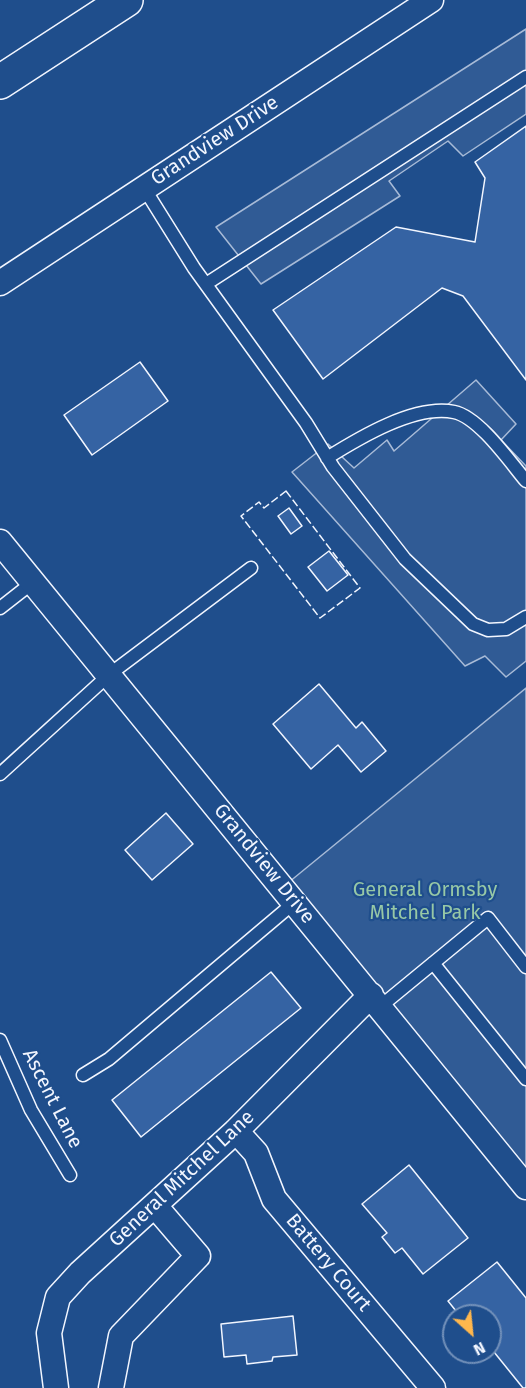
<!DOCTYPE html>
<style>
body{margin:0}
#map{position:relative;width:526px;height:1388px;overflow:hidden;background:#1f4e8c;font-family:"Fira Sans",sans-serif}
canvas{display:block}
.north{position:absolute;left:442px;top:1304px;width:60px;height:60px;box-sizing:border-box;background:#1f4e8c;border:2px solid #7391ba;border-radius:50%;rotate:153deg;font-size:16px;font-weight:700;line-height:24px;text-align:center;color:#f2f6ff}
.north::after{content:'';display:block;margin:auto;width:21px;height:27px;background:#ffb74d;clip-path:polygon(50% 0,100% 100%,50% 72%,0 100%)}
</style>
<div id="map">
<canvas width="526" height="1388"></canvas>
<div class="north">N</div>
</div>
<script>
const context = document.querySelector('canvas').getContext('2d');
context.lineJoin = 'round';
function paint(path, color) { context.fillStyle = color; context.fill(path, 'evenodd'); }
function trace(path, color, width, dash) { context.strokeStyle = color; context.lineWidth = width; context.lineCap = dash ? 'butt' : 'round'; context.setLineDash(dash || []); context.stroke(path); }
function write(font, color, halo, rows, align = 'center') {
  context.font = font + ' "Fira Sans",sans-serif'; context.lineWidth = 4.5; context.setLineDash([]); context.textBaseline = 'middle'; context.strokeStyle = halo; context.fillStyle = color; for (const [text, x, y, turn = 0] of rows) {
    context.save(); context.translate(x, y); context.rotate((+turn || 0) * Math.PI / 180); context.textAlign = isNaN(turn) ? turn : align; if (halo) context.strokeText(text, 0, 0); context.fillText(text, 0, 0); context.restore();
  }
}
const built = new Path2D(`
 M 526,29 L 526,114 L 463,156 L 448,141 L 389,181 L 400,196 L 261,284 L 216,227 Z
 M 476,380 L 516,424 L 501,440 L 526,466 L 526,661 L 506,677 L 485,656 L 465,666 L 292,472 L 328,444 L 354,468 L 387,440 L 394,451 Z
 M 526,688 L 526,1187 L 283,887 Z`);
paint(built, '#305b95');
trace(built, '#a8bbd7', 1.5);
const building = new Path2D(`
 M 526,126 L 526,380 L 463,296 L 442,288 L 323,379 L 273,310 L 396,227 L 475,242 L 485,178 L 475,162 Z
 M 140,362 L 168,401 L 92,455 L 64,415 Z
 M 289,508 L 302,526 L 291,534 L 278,516 Z
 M 329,551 L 348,575 L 327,591 L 308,567 Z
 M 319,684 L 356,728 L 362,722 L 386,751 L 361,772 L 338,745 L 311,769 L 273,724 Z
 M 166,813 L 193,844 L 152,880 L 125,850 Z
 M 271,972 L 301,1008 L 141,1137 L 112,1100 Z
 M 409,1165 L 468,1238 L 423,1274 L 402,1248 L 395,1253 L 382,1237 L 387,1233 L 362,1204 Z
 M 497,1262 L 526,1298 L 526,1388 L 523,1388 L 494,1352 L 484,1360 L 478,1352 L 490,1352 L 490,1316 L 460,1316 L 448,1301 Z
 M 293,1316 L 297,1355 L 273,1357 L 272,1361 L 247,1364 L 246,1355 L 224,1357 L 221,1324 Z`);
paint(building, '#3563a3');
trace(building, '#f2f6ff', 1.5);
const service = new Path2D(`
 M 144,188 L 194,268 L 306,423 L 333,467 L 405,559 L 473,624 L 488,630 L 506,629 L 526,617
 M 206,284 L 526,77
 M 327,458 C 359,438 415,404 454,412 C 479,417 510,462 526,481
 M 0,608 L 32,583
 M 0,774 L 110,674 L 251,568
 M 433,963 L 526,1079
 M 381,1006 L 488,918 L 526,967
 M 0,1040 L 31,1110 L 70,1175
 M 83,1075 L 109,1059 L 295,902`);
const minor = new Path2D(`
 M 0,283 L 431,0
 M 0,542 L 526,1187
 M 236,1131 L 256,1153 L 274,1199 L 433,1388
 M 56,1388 L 49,1333 L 58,1297 L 80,1273 L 236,1131 L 371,995
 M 111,1388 L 121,1336 L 198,1256 L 156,1207`);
const motorway = new Path2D(`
 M 0,82 L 126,0`);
trace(service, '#f2f6ff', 15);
trace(minor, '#f2f6ff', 27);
trace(motorway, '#f2f6ff', 36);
trace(service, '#1f4e8c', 12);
trace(minor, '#1f4e8c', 24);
trace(motorway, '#1f4e8c', 33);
trace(new Path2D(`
 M 286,491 L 360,588 L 320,618 L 241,516 L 259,502 L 264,508 Z`), '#f2f6ff', 1.5, [8, 3]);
write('20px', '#f2f6ff', '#1f4e8c', [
 ["Grandview Drive",215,141,-33],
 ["Grandview Drive",264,864,51],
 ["Ascent Lane",52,1099,63],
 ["General Mitchel Lane",182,1179,-43],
 ["Battery Court",328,1263,50]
]);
write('20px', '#97c8a6', '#1f4e8c', [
 ["General Ormsby",425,890],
 ["Mitchel Park",425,913]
]);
</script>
